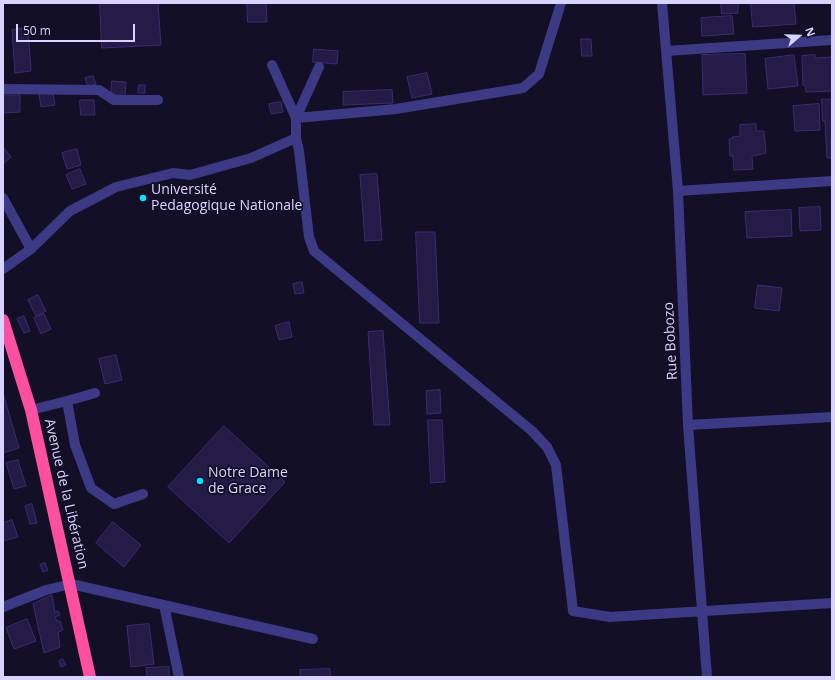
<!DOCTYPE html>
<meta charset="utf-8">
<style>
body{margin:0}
#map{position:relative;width:835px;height:680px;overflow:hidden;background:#130f26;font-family:"Open Sans",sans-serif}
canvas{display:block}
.frame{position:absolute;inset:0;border:4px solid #d9d4ff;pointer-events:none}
.north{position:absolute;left:779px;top:16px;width:40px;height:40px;-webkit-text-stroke:3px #130f26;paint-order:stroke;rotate:70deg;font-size:11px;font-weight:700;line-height:16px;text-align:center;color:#d9d4ff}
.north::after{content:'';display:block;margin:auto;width:14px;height:18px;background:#d9d4ff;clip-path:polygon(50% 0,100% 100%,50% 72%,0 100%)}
.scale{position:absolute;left:16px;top:24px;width:119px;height:18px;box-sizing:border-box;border:2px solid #d9d4ff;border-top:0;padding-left:5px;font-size:12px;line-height:14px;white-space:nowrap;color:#d9d4ff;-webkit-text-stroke:3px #130f26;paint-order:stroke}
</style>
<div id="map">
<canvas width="835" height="680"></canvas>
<div class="frame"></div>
<div class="north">N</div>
<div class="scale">50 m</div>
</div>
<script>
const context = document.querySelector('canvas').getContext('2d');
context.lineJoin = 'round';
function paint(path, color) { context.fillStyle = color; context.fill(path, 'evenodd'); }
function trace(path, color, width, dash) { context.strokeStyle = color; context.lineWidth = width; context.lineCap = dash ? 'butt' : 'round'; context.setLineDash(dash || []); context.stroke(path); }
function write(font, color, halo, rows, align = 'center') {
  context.font = font + ' "Open Sans",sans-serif'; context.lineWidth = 3.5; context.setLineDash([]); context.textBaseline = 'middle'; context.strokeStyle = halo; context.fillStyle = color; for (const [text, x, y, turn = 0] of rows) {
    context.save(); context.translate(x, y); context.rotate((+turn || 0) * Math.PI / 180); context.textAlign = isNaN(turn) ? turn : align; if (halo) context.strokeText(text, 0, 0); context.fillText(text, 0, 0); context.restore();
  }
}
const building = new Path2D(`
 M 100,3 L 158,3 L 161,45 L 102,48 Z
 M 247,3 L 266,3 L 267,22 L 248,22 Z
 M 721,3 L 738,3 L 738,13 L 722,14 Z
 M 751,3 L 794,3 L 796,24 L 753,27 Z
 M 732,16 L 734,34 L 702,36 L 701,18 Z
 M 28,28 L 31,71 L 15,73 L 12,30 Z
 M 581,39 L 591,39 L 592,56 L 582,56 Z
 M 314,49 L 338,51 L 337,64 L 313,62 Z
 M 745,54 L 747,93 L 703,95 L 702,55 Z
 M 794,55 L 798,86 L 768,89 L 765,59 Z
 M 815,55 L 815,58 L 832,57 L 832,91 L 806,92 L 805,85 L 803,85 L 802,56 Z
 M 427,73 L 432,94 L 412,98 L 407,77 Z
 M 93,76 L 96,84 L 88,87 L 85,78 Z
 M 112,81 L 126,82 L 125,96 L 111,94 Z
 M 139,85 L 145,85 L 145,93 L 138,93 Z
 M 392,90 L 393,103 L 343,105 L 343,92 Z
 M 53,92 L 55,105 L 41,107 L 39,94 Z
 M 3,95 L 20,95 L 20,112 L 3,113 Z
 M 822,99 L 832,99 L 832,158 L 827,158 L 825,121 L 823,121 Z
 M 80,100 L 94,100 L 95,115 L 81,115 Z
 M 281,102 L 283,112 L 271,114 L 269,104 Z
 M 819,104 L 820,130 L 795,131 L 793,106 Z
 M 756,124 L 756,131 L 764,131 L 766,153 L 752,156 L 753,169 L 734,170 L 733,156 L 730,156 L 729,139 L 732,139 L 732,137 L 740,136 L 740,125 Z
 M 3,147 L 11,157 L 3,164 Z
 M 77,149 L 81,165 L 67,169 L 62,153 Z
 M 80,169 L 86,184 L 72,189 L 66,175 Z
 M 377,174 L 382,240 L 365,241 L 360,175 Z
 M 820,207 L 821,230 L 800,231 L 799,208 Z
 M 791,210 L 792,236 L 747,238 L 745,212 Z
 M 416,232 L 435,232 L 439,323 L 420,323 Z
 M 302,282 L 304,293 L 295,294 L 293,284 Z
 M 758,285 L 782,288 L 779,311 L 755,308 Z
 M 38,295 L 46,311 L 36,316 L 28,300 Z
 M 44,314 L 51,329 L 41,334 L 34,318 Z
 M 24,316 L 30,331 L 24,333 L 17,319 Z
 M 289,322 L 292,337 L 279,340 L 275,326 Z
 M 383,331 L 390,425 L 374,425 L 368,332 Z
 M 116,355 L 122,380 L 105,384 L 99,359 Z
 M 440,390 L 441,413 L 427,414 L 426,391 Z
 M 3,393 L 19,448 L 3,453 Z
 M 428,420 L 442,420 L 445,482 L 431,483 Z
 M 224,426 L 285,482 L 229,543 L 168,487 Z
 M 18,460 L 26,486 L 14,489 L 6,463 Z
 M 32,504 L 37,523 L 30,524 L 25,506 Z
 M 12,520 L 18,537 L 3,541 L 3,523 Z
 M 113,522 L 141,545 L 124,567 L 96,543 Z
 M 45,563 L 48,570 L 43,572 L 40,565 Z
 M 52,595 L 55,612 L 58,611 L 60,615 L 55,617 L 57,621 L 60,621 L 63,630 L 58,632 L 60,647 L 44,653 L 33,604 Z
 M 27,619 L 36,641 L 14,649 L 6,628 Z
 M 149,624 L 154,664 L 131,667 L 127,626 Z
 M 63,659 L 66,665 L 61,667 L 59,661 Z
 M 169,667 L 169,677 L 147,677 L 146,668 Z
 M 330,669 L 330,677 L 300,677 L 300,670 Z`);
paint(building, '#241b47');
trace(building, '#3b2d73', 1);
trace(new Path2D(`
 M 561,3 L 539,74 L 523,88 L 396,109 L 296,118 L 296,138 L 299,151 L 309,237 L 314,251 L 532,431 L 547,447 L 556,465 L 573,611 L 610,617 L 832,603
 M 662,3 L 678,191 L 688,425 L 707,677
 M 666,51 L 832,40
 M 272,65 L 296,118 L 319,67
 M 3,89 L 99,90 L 114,100 L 158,100
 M 678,191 L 832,181
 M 3,198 L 31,249
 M 3,269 L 31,249 L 70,211 L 116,187 L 173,173 L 190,175 L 251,158 L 296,138
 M 67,401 L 95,393
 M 31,410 L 67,401 L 75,445 L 91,488 L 114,504 L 143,494
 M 688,425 L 832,417
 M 164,605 L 179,677
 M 3,607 L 46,590 L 71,584 L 313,639`), '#3d3a85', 10);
trace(new Path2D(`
 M 3,320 L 31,410 L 90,677`), '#ff4fa3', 12);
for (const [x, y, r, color] of [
 [143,198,4,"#00e5ff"],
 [200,481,4,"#00e5ff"]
]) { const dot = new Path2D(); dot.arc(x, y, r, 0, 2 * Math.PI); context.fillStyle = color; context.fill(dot); trace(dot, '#130f26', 1.5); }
write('14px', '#d9d4ff', '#130f26', [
 ["Université",151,190],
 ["Pedagogique Nationale",151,206],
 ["Notre Dame",208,473],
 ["de Grace",208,489]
], 'left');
write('14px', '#d9d4ff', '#130f26', [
 ["Rue Bobozo",671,341,-93],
 ["Avenue de la Libération",66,494,77]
]);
</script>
